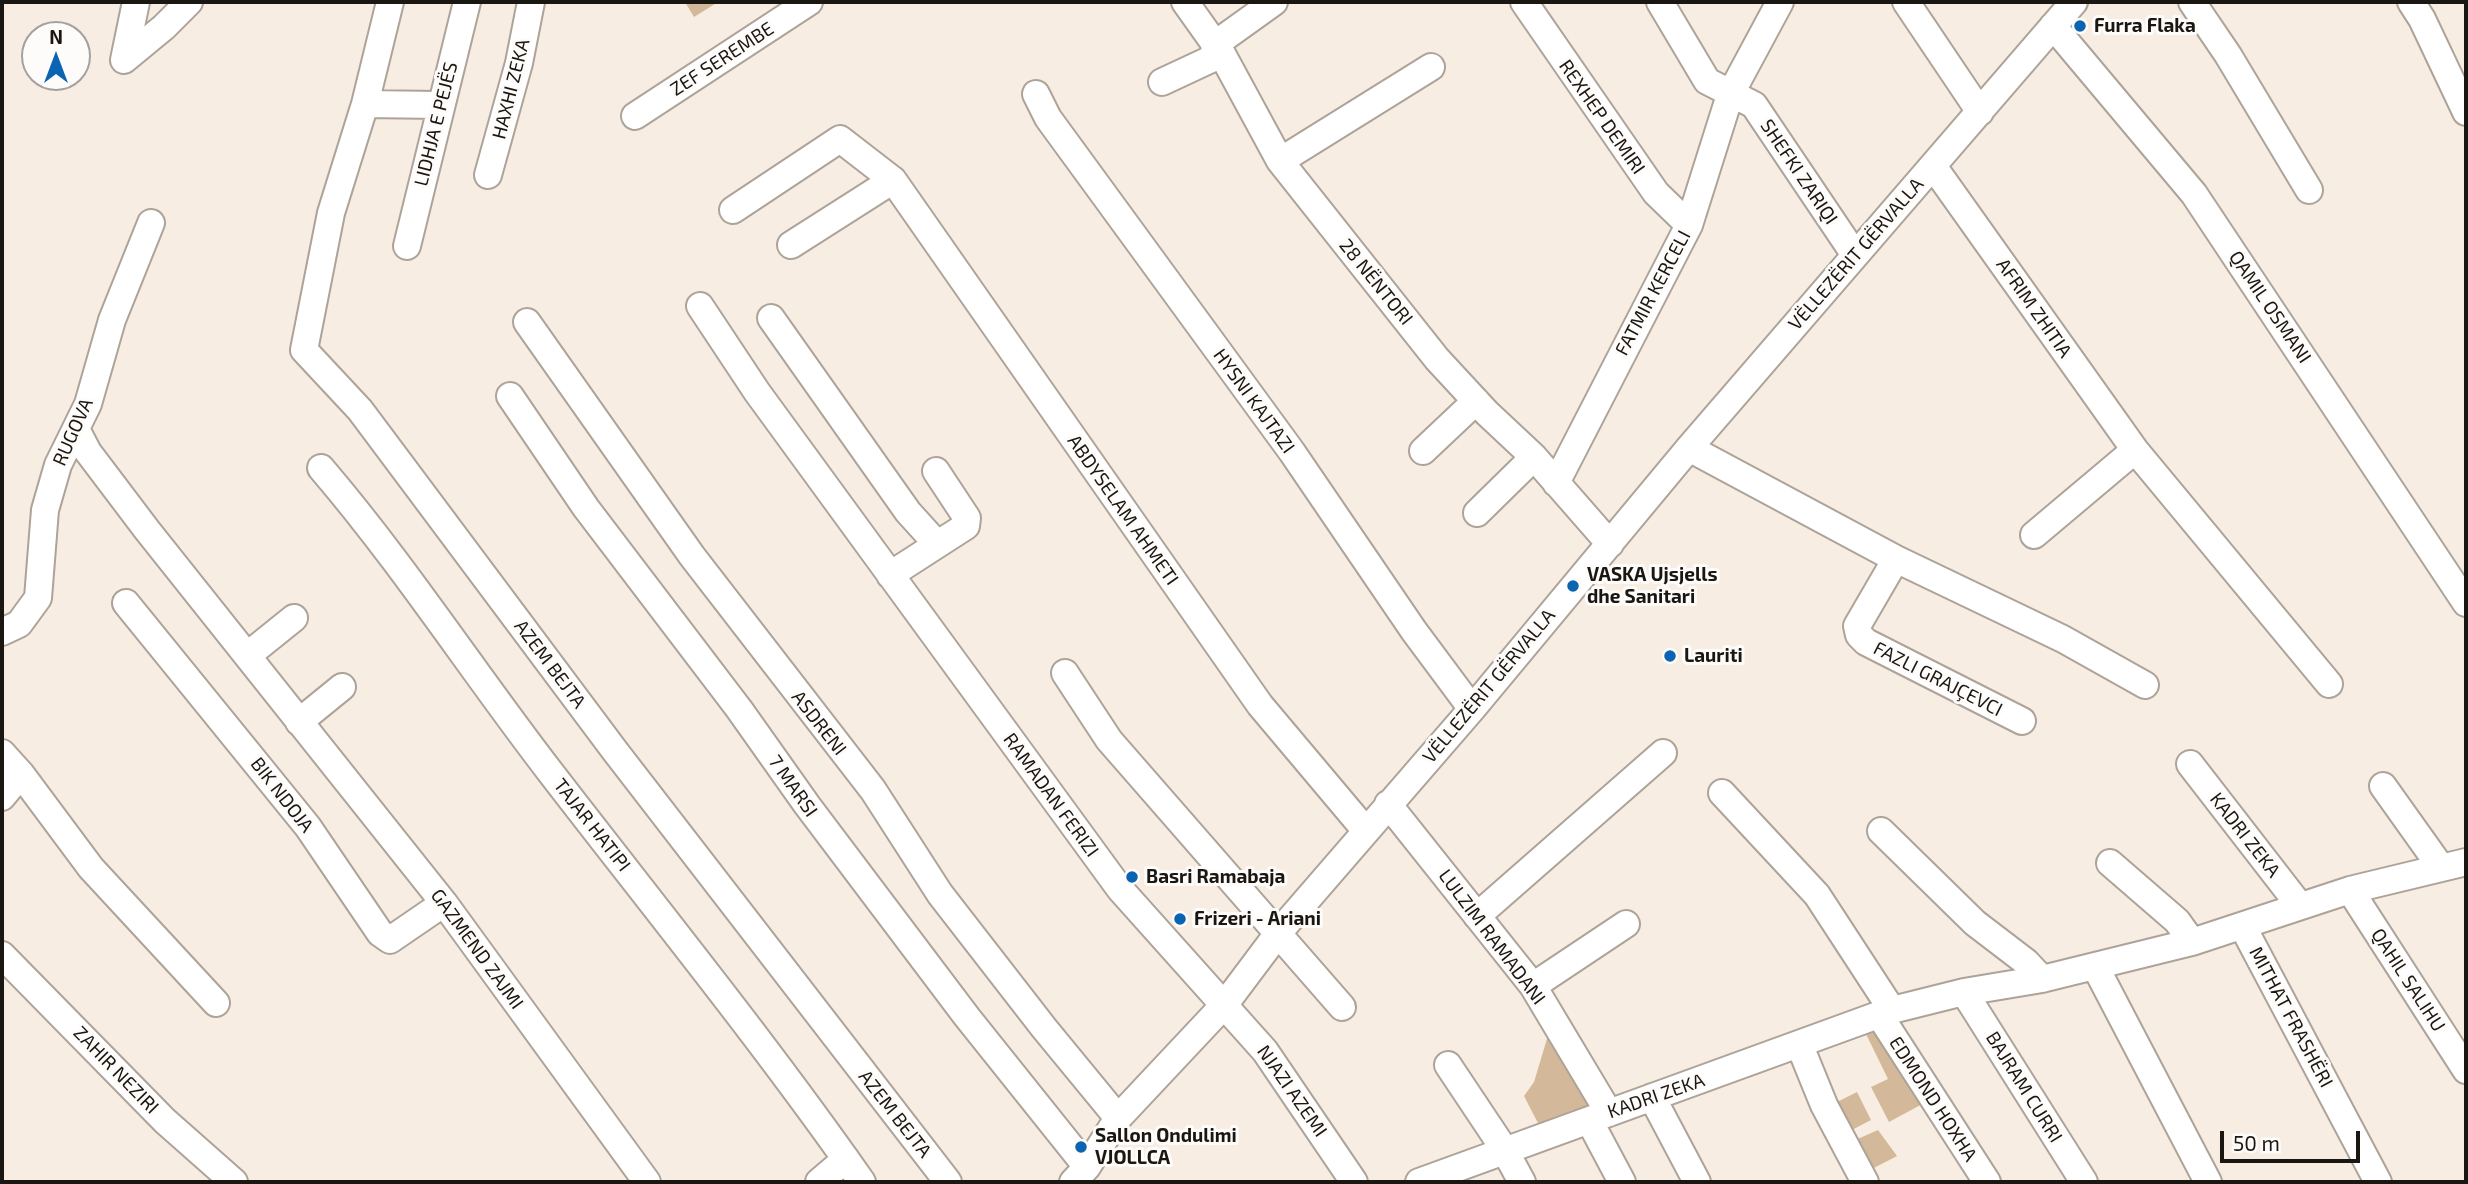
<!DOCTYPE html>
<meta charset="utf-8">
<style>
body{margin:0}
#map{position:relative;width:2468px;height:1184px;overflow:hidden;background:#f8ede2;font-family:"Exo 2",sans-serif}
canvas{display:block}
.frame{position:absolute;inset:0;border:4px solid #1a1612;pointer-events:none}
.north{position:absolute;left:21px;top:21px;width:70px;height:70px;box-sizing:border-box;background:#fefcfa;border:2px solid #a3a09d;border-radius:50%;rotate:0deg;font-size:19px;font-weight:700;line-height:28px;text-align:center;color:#1a1612}
.north::after{content:'';display:block;margin:auto;width:24px;height:32px;background:#0a64b1;clip-path:polygon(50% 0,100% 100%,50% 72%,0 100%)}
.scale{position:absolute;left:2220px;top:1131px;width:140px;height:32px;box-sizing:border-box;border:4px solid #1a1612;border-top:0;padding-left:9px;font-size:21px;line-height:24px;white-space:nowrap;color:#1a1612;-webkit-text-stroke:5px #fefcfa;paint-order:stroke}
</style>
<div id="map">
<canvas width="2468" height="1184"></canvas>
<div class="frame"></div>
<div class="north">N</div>
<div class="scale">50 m</div>
</div>
<script>
const context = document.querySelector('canvas').getContext('2d');
context.lineJoin = 'round';
function paint(path, color) { context.fillStyle = color; context.fill(path, 'evenodd'); }
function trace(path, color, width, dash) { context.strokeStyle = color; context.lineWidth = width; context.lineCap = dash ? 'butt' : 'round'; context.setLineDash(dash || []); context.stroke(path); }
function write(font, color, halo, rows, align = 'center') {
  context.font = font + ' "Exo 2",sans-serif'; context.lineWidth = 6; context.setLineDash([]); context.textBaseline = 'middle'; context.strokeStyle = halo; context.fillStyle = color; for (const [text, x, y, turn = 0] of rows) {
    context.save(); context.translate(x, y); context.rotate((+turn || 0) * Math.PI / 180); context.textAlign = isNaN(turn) ? turn : align; if (halo) context.strokeText(text, 0, 0); context.fillText(text, 0, 0); context.restore();
  }
}
paint(new Path2D(`
 M 685,2 L 718,2 L 694,17 Z
 M 1552,1022 L 1598,1105 L 1542,1131 L 1524,1096 L 1534,1082 Z
 M 1885,1024 L 1926,1102 L 1889,1122 L 1871,1087 L 1888,1079 L 1866,1034 Z
 M 1857,1092 L 1871,1120 L 1848,1132 L 1835,1103 Z
 M 1878,1130 L 1897,1156 L 1870,1170 L 1853,1141 Z`), '#d3b89a');
const minor = new Path2D(`
 M 390,2 L 365,104 L 331,213 L 304,350 L 360,410 L 615,751 L 948,1182
 M 1185,2 L 1222,54 L 1280,161 L 1437,359 L 1487,413 L 1534,457 L 1610,544
 M 1524,2 L 1656,193 L 1689,225
 M 1660,2 L 1707,81 L 1754,105 L 1855,255
 M 1906,2 L 1980,112
 M 2192,2 L 2228,55 L 2309,190
 M 2411,2 L 2422,19 L 2466,112
 M 2053,26 L 2194,194 L 2466,603
 M 1214,45 L 1274,2
 M 124,60 L 164,27 L 189,2
 M 124,60 L 136,2
 M 1162,82 L 1222,54
 M 1036,94 L 1048,118 L 1292,452 L 1414,631 L 1472,709
 M 365,104 L 440,105
 M 635,116 L 809,2
 M 1280,161 L 1431,67
 M 1933,166 L 2135,450 L 2329,684
 M 488,175 L 519,63 L 531,2
 M 733,210 L 840,139 L 893,180 L 1260,705 L 1366,831
 M 791,245 L 893,180
 M 407,246 L 467,2
 M 700,306 L 757,392 L 1120,889 L 1265,1051 L 1354,1182
 M 771,318 L 908,512 L 937,544
 M 527,322 L 692,556 L 873,790 L 940,894 L 1044,1028 L 1118,1118
 M 510,396 L 586,508 L 739,709 L 807,805 L 967,1017 L 1087,1167
 M 77,431 L 88,452 L 147,530 L 444,903 L 647,1182
 M 1689,448 L 1896,559 L 2063,639 L 2145,685
 M 1423,451 L 1476,401
 M 321,468 C 404,565 473,672 551,773 C 655,908 764,1042 862,1182
 M 1556,483 L 1689,225 L 1730,95 L 1780,2
 M 1477,513 L 1534,457
 M 2034,535 L 2135,450
 M 1896,559 L 1857,626 L 1859,635 L 1866,642 L 2022,721
 M 890,575 L 966,526 L 967,518 L 936,471
 M 126,603 L 308,827 L 380,933 L 390,940 L 444,903
 M 2,632 L 19,624 L 38,598 L 45,510 L 58,465 L 88,404 L 112,320 L 151,223
 M 248,655 L 294,618
 M 1065,673 L 1109,740 L 1342,1007
 M 299,722 L 342,687
 M 2,753 L 21,774 L 91,868 L 216,1003
 M 2190,764 L 2300,906
 M 2383,786 L 2440,866
 M 1722,793 L 1817,895 L 1892,1010
 M 2,797 L 21,774
 M 1388,804 L 1533,986 L 1609,1113
 M 1881,831 L 1975,923 L 2026,962 L 2042,979
 M 2110,863 L 2177,921 L 2192,942
 M 2350,890 L 2466,1070
 M 1477,916 L 1663,753
 M 2243,927 L 2378,1182
 M 2,955 L 165,1121 L 234,1182
 M 2095,966 L 2208,1182
 M 1533,986 L 1626,924
 M 1964,992 L 2084,1182
 M 1880,1016 L 1987,1182
 M 1800,1046 L 1824,1105 L 1865,1182
 M 1448,1065 L 1504,1149 L 1522,1182
 M 1652,1097 L 1697,1182
 M 1589,1120 L 1622,1182
 M 819,1182 L 846,1159
 M 1073,1182 L 1087,1167 L 1118,1118 L 1225,1004 L 1279,932 L 1472,709 L 1689,448 L 2074,2
 M 1419,1182 L 1892,1010 L 1964,992 L 2042,979 L 2192,942 L 2350,890 L 2466,862`);
trace(minor, '#ada398', 30);
trace(minor, '#fff', 26);
for (const [x, y, r, color] of [
 [2080,26,7,"#0a64b1"],
 [1573,586,7,"#0a64b1"],
 [1670,656,7,"#0a64b1"],
 [1132,877,7,"#0a64b1"],
 [1180,919,7,"#0a64b1"],
 [1081,1147,7,"#0a64b1"]
]) { const dot = new Path2D(); dot.arc(x, y, r, 0, 2 * Math.PI); context.fillStyle = color; context.fill(dot); trace(dot, '#fefcfa', 2.5); }
write('bold 19px', '#1a1612', '#fefcfa', [
 ["Furra Flaka",2094,26],
 ["VASKA Ujsjells",1587,575],
 ["dhe Sanitari",1587,597],
 ["Lauriti",1684,656],
 ["Basri Ramabaja",1146,877],
 ["Frizeri - Ariani",1194,919],
 ["Sallon Ondulimi",1095,1136],
 ["VJOLLCA",1095,1158]
], 'left');
write('19px', '#1a1612', '#fefcfa', [
 ["ZEF SEREMBE",722,59,-33],
 ["HAXHI ZEKA",511,89,-76],
 ["REXHEP DEMIRI",1602,117,55],
 ["LIDHJA E PEJËS",436,124,-76],
 ["SHEFKI ZARIQI",1799,172,56],
 ["VËLLEZËRIT GËRVALLA",1856,254,-49],
 ["28 NËNTORI",1376,282,51],
 ["FATMIR KERCELI",1653,293,-62],
 ["QAMIL OSMANI",2270,307,56],
 ["AFRIM ZHITIA",2034,308,55],
 ["HYSNI KAJTAZI",1254,401,54],
 ["RUGOVA",73,432,-66],
 ["ABDYSELAM AHMETI",1123,510,55],
 ["AZEM BEJTA",550,664,53],
 ["FAZLI GRAJÇEVCI",1938,679,27],
 ["VËLLEZËRIT GËRVALLA",1489,686,-50],
 ["ASDRENI",819,723,52],
 ["7 MARSI",793,786,55],
 ["BIK NDOJA",282,795,52],
 ["RAMADAN FERIZI",1051,795,54],
 ["TAJAR HATIPI",592,825,52],
 ["KADRI ZEKA",2245,835,52],
 ["LULZIM RAMADANI",1492,937,53],
 ["GAZMEND ZAJMI",477,949,54],
 ["QAHIL SALIHU",2408,980,57],
 ["MITHAT FRASHËRI",2291,1017,62],
 ["ZAHIR NEZIRI",116,1070,46],
 ["BAJRAM CURRI",2024,1087,58],
 ["NJAZI AZEMI",1292,1091,55],
 ["KADRI ZEKA",1656,1096,-19],
 ["EDMOND HOXHA",1933,1099,57],
 ["AZEM BEJTA",895,1114,52]
]);
</script>
